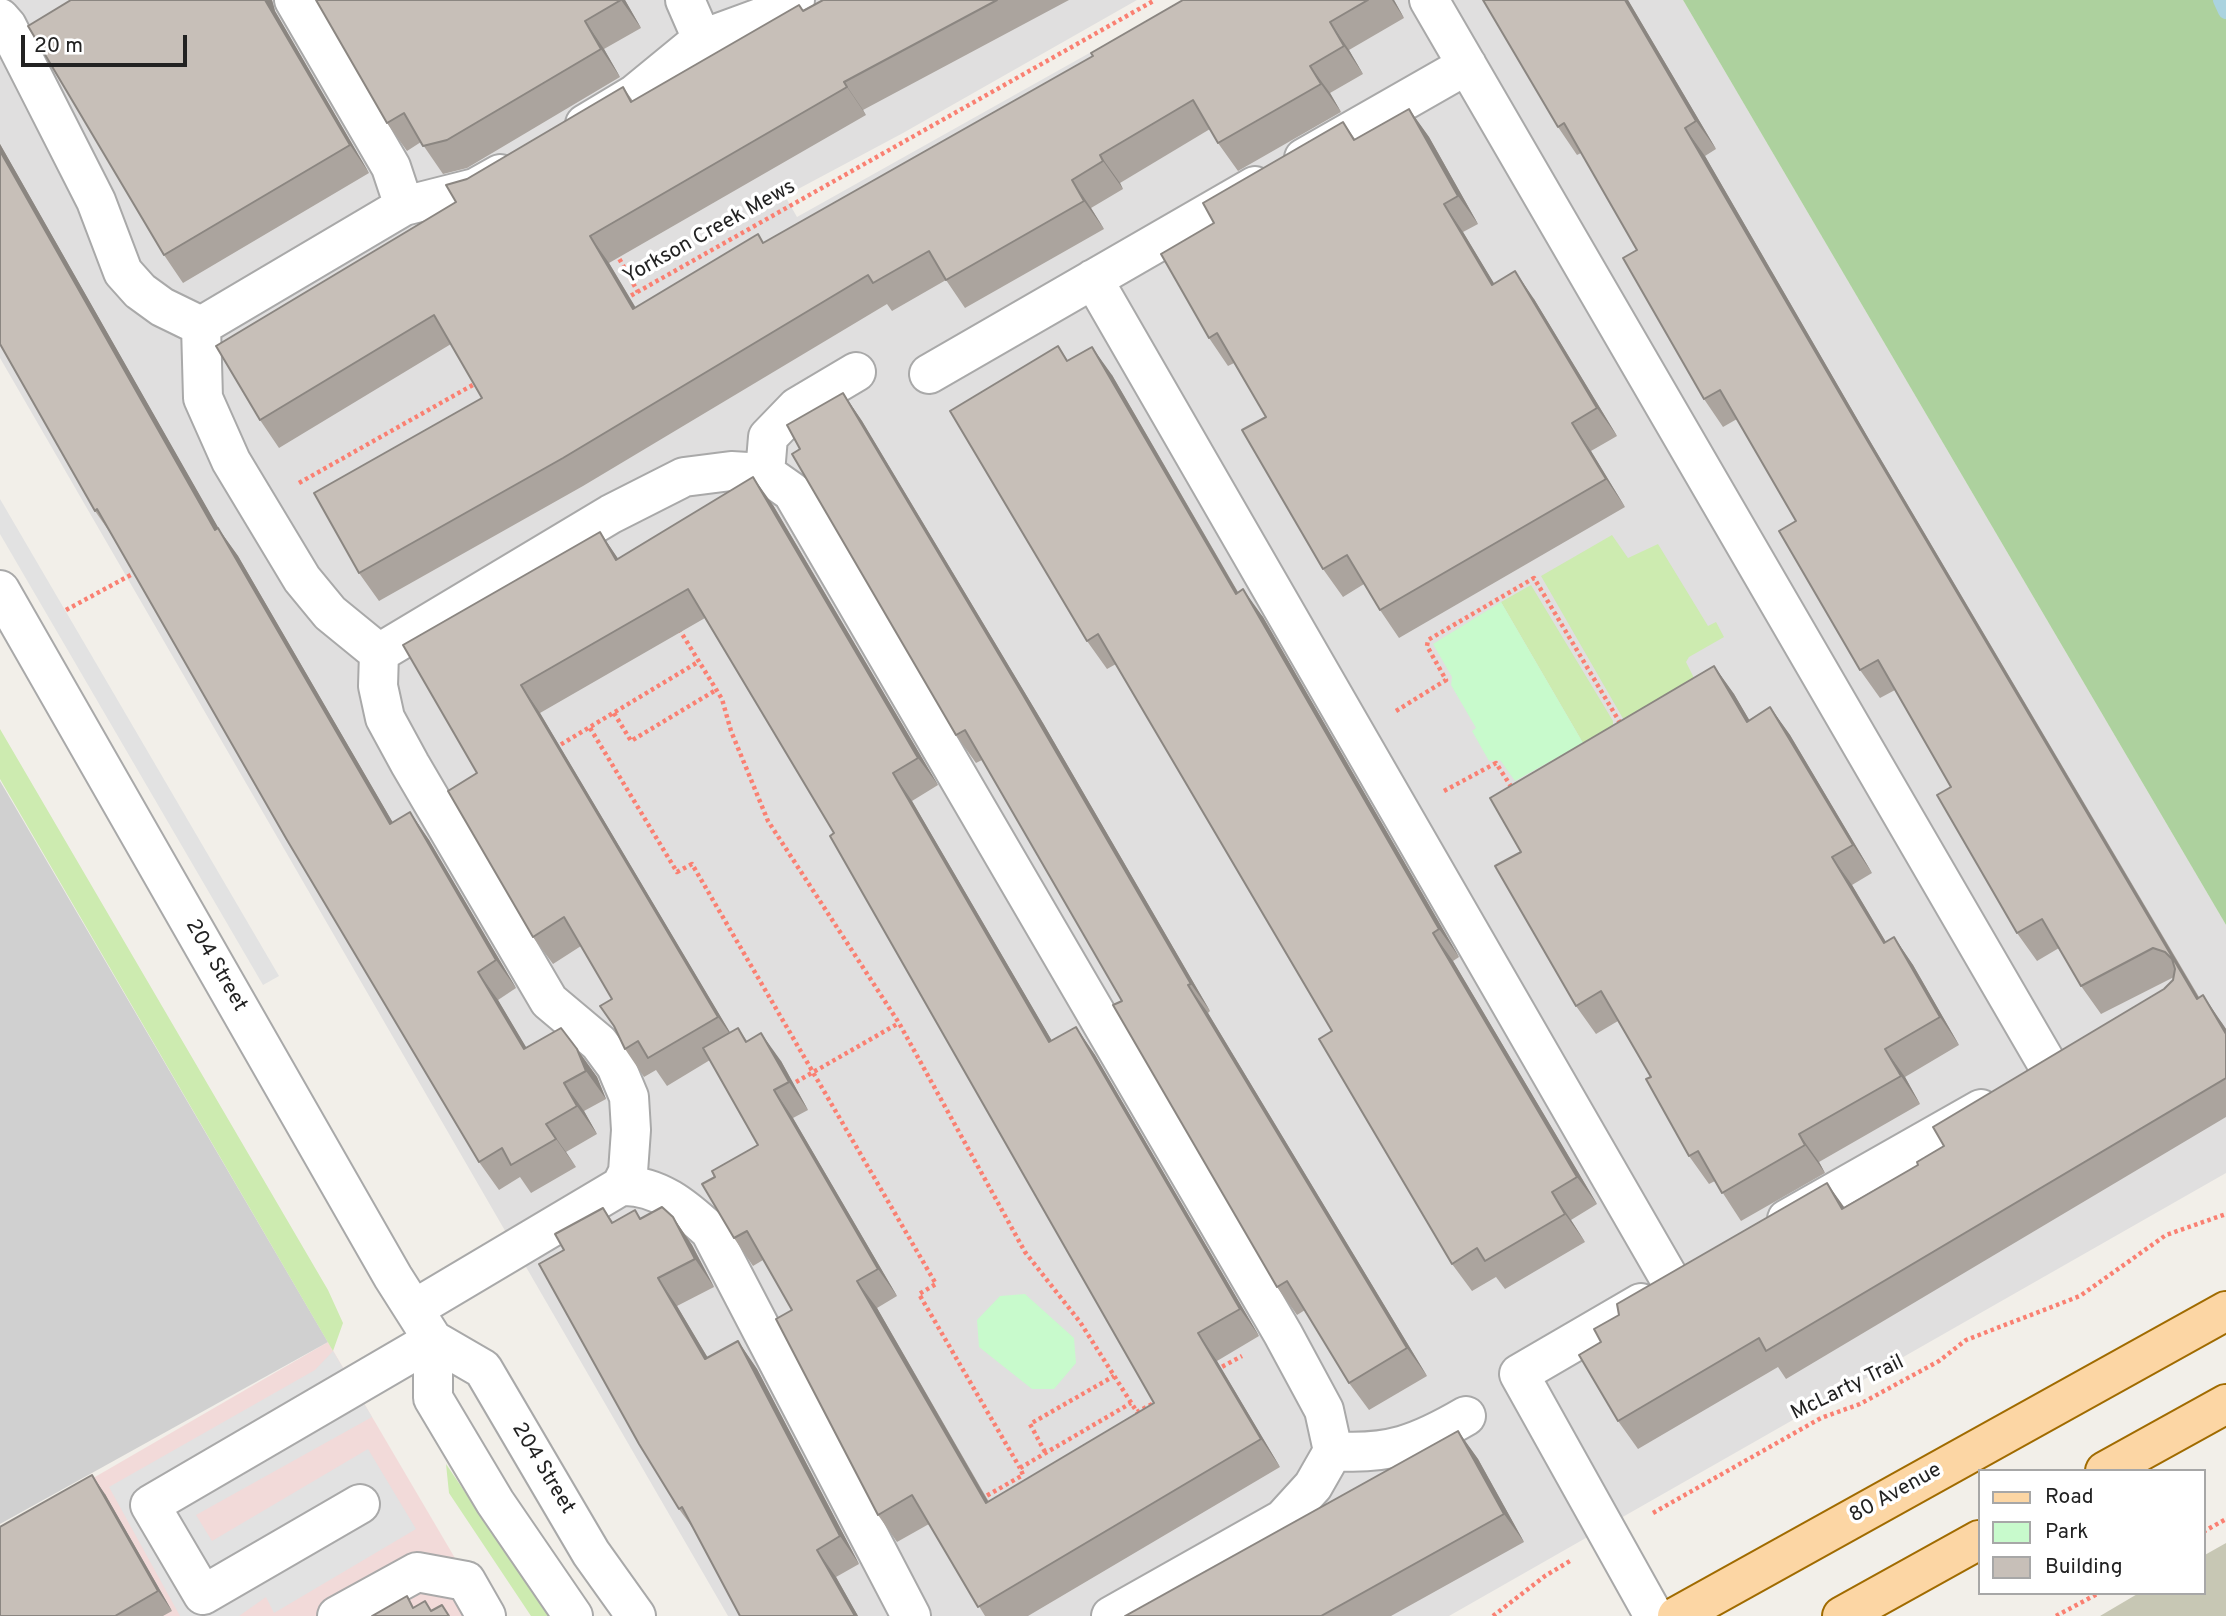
<!DOCTYPE html>
<style>
body{margin:0}
#map{position:relative;width:2226px;height:1616px;overflow:hidden;background:#f2efe9;font-family:Overpass,sans-serif}
canvas{display:block}
.legend{position:absolute;left:1978px;top:1469px;width:228px;height:126px;box-sizing:border-box;background:#fff;border:2px solid #a7a7a7;margin:0;padding:9px 12px;list-style:none;font-size:21px;color:#222}
.legend li{display:flex;align-items:center;gap:14px;height:35px}
.legend b{width:35px;border:2px solid #a7a7a7}
.scale{position:absolute;left:21px;top:35px;width:166px;height:32px;box-sizing:border-box;border:4px solid #222;border-top:0;padding-left:9px;font-size:21px;line-height:24px;white-space:nowrap;color:#222;-webkit-text-stroke:5px #fff;paint-order:stroke}
</style>
<div id="map">
<canvas width="2226" height="1616"></canvas>
<ul class="legend">
<li><b style="height:9px;background:#fcd6a4"></b>Road</li>
<li><b style="height:19px;background:#c8facc"></b>Park</li>
<li><b style="height:19px;background:#c7bfb8"></b>Building</li>
</ul>
<div class="scale">20 m</div>
</div>
<script>
const context = document.querySelector('canvas').getContext('2d');
context.lineJoin = 'round';
function paint(path, color) { context.fillStyle = color; context.fill(path, 'evenodd'); }
function trace(path, color, width, dash) { context.strokeStyle = color; context.lineWidth = width; context.lineCap = dash ? 'butt' : 'round'; context.setLineDash(dash || []); context.stroke(path); }
function write(font, color, halo, rows, align = 'center') {
  context.font = font + ' Overpass,sans-serif'; context.lineWidth = 7; context.setLineDash([]); context.textBaseline = 'middle'; context.strokeStyle = halo; context.fillStyle = color; for (const [text, x, y, turn = 0] of rows) {
    context.save(); context.translate(x, y); context.rotate((+turn || 0) * Math.PI / 180); context.textAlign = isNaN(turn) ? turn : align; if (halo) context.strokeText(text, 0, 0); context.fillText(text, 0, 0); context.restore();
  }
}
paint(new Path2D(`
 M 0,0 L 1137,0 L 903,133 L 785,196 L 797,217 L 1184,0 L 1683,0 L 2226,925 L 2226,1173 L 1449,1616 L 728,1616 L 0,358 Z`), '#e0dfdf');
paint(new Path2D(`
 M 328,1342 L 489,1616 L 0,1616 L 0,1532 Z`), '#f2dad9');
paint(new Path2D(`
 M 0,781 L 328,1342 L 0,1524 Z`), '#d0d0d0');
paint(new Path2D(`
 M 2226,1543 L 2226,1616 L 2100,1616 L 2139,1593 L 2203,1593 L 2203,1556 Z`), '#c7c7b4');
paint(new Path2D(`
 M 1612,535 L 1628,558 L 1658,544 L 1708,626 L 1716,622 L 1724,637 L 1689,657 L 1686,662 L 1703,696 L 1625,722 L 1541,576 Z
 M 1531,585 L 1613,721 L 1613,726 L 1583,743 L 1501,602 Z
 M 0,729 L 328,1290 L 343,1323 L 333,1351 L 0,779 Z
 M 446,1464 L 549,1616 L 531,1616 L 449,1493 Z`), '#cdebb0');
paint(new Path2D(`
 M 1683,0 L 2226,0 L 2226,925 Z`), '#add19e');
paint(new Path2D(`
 M 1501,602 L 1583,743 L 1515,781 L 1500,760 L 1489,761 L 1472,731 L 1476,728 L 1451,685 L 1452,677 L 1433,644 Z
 M 1025,1294 L 1074,1338 L 1076,1363 L 1054,1389 L 1032,1389 L 979,1347 L 977,1320 L 1000,1296 Z`), '#c8facc');
paint(new Path2D(`
 M 0,499 L 279,976 L 263,985 L 0,534 Z
 M 333,1351 L 372,1417 L 196,1515 L 212,1541 L 368,1449 L 416,1529 L 274,1613 L 266,1597 L 239,1616 L 180,1616 L 109,1487 L 315,1370 Z`), '#e2e2e2');
trace(new Path2D(`
 M 2221,0 L 2226,11`), '#aad3df', 16);
const minor = new Path2D(`
 M 294,0 L 391,167 L 404,206
 M 685,0 L 702,39
 M 1429,0 L 2050,1069
 M 0,18 L 7,26 L 96,201 L 123,272 L 140,291 L 162,307 L 201,326 L 203,398 L 231,461 L 302,579 L 330,613 L 379,653 L 378,686 L 385,718 L 410,764 L 549,1001 L 599,1043 L 616,1066 L 629,1097 L 631,1130 L 628,1172 L 621,1186 C 657,1184 685,1208 710,1231 L 911,1616
 M 585,124 L 635,94 L 702,39 L 765,16 L 795,0
 M 1304,158 L 1467,65
 M 1093,279 L 1673,1285
 M 201,326 L 404,206 L 475,188 L 500,174
 M 929,374 L 1255,186
 M 765,473 L 768,437 L 797,407 L 856,372
 M 0,590 L 393,1277 L 433,1340 L 483,1369 L 591,1553 L 636,1616
 M 379,653 L 611,514 L 684,477 L 731,471 L 765,473 L 792,492 L 1283,1334 L 1324,1410 L 1333,1451 L 1313,1486 L 1283,1519 L 1111,1616
 M 1787,1219 L 1981,1109
 M 1641,1303 L 1519,1374 L 1654,1616
 M 414,1309 L 621,1186
 M 433,1340 L 433,1398 L 495,1502 L 573,1616
 M 1333,1451 C 1389,1455 1418,1444 1466,1416
 M 360,1504 L 203,1595 L 150,1505 L 433,1340
 M 337,1616 L 417,1572 L 466,1581 L 486,1616`);
const major = new Path2D(`
 M 2105,1471 L 2226,1404
 M 1677,1616 L 2226,1311
 M 1842,1616 L 1979,1540`);
trace(minor, '#a9a9a9', 42);
trace(major, '#a06b00', 42);
trace(new Path2D(`
 M 616,253 L 638,292
 M 625,299 L 1155,0
 M 299,483 L 478,382
 M 66,610 L 138,571
 M 679,629 L 722,699 L 731,731 L 768,821 L 899,1023 L 1025,1252 L 1080,1322 L 1137,1412 L 1156,1402
 M 1396,711 L 1446,680 L 1427,646 L 1428,640 L 1534,578 L 1619,721 L 1619,727
 M 614,713 L 631,741 L 716,690
 M 590,728 L 677,872 L 692,864 L 936,1284 L 919,1294 L 1020,1468
 M 555,748 L 698,662
 M 1444,791 L 1496,763 L 1512,788
 M 796,1082 L 899,1023
 M 1216,1370 L 1242,1356
 M 1045,1452 L 1030,1424 L 1114,1376
 M 981,1499 L 1023,1475 L 1020,1468 L 1131,1403
 M 1653,1513 L 1821,1418 L 1860,1404 L 1939,1361 L 1966,1340 L 2080,1296 L 2166,1235 L 2226,1214
 M 2203,1532 L 2226,1519
 M 1493,1616 L 1545,1576 L 1570,1561
 M 2056,1616 L 2099,1593`), '#fa8072', 4.5, [3.5, 3.5]);
trace(minor, '#fff', 38);
trace(major, '#fcd6a4', 38);
paint(new Path2D(`
 M 71,0 L 272,0 L 275,11 L 369,173 L 183,283 L 164,255 Z
 M 316,0 L 625,0 L 641,28 L 604,49 L 620,77 L 467,168 L 443,174 L 421,142 L 407,151 L 387,123 Z
 M 823,0 L 1069,0 L 863,110 L 866,115 L 609,263 L 636,308 L 764,243 L 1093,56 L 1183,0 L 1394,0 L 1404,18 L 1349,50 L 1363,74 L 1330,93 L 1341,112 L 1238,171 L 1218,143 L 1210,129 L 1120,183 L 1123,189 L 1091,208 L 1104,229 L 965,308 L 946,280 L 892,311 L 887,304 L 583,486 L 379,601 L 359,573 L 482,398 L 451,344 L 279,448 L 260,420 L 456,202 L 467,179 L 623,87 L 633,101 L 799,5 L 803,10 Z
 M 1483,0 L 1628,0 L 1716,149 L 1705,156 L 1870,441 L 2199,997 L 2222,1023 L 2226,1029 L 2226,1117 L 1786,1379 L 1778,1367 L 1638,1449 L 1618,1421 L 1844,1207 L 1918,1165 L 2164,989 L 2173,980 L 2174,977 L 2101,1014 L 2081,986 L 2059,948 L 2037,961 L 2017,933 L 1951,787 L 1895,690 L 1880,698 L 1860,670 L 1796,521 L 1737,419 L 1723,427 L 1704,399 L 1637,250 L 1581,153 L 1577,155 L 1558,127 Z
 M 1409,109 L 1429,137 L 1478,224 L 1463,232 L 1494,284 L 1534,299 L 1617,436 L 1591,451 L 1625,507 L 1399,638 L 1380,610 L 1364,584 L 1343,597 L 1323,569 L 1266,417 L 1234,363 L 1228,366 L 1209,338 L 1214,223 L 1343,122 L 1355,139 Z
 M 0,144 L 218,528 L 238,556 L 393,823 L 410,812 L 429,840 L 516,988 L 498,1000 L 526,1048 L 577,1049 L 597,1077 L 606,1099 L 584,1111 L 597,1134 L 566,1152 L 576,1167 L 531,1193 L 520,1177 L 499,1190 L 479,1162 L 111,534 L 95,511 L 0,344 Z
 M 1058,346 L 1068,361 L 1112,375 L 1238,592 L 1263,617 L 1459,957 L 1453,961 L 1597,1204 L 1571,1220 L 1585,1242 L 1505,1289 L 1496,1277 L 1472,1291 L 1452,1264 L 1332,1031 L 1116,664 L 1107,669 L 1087,641 Z
 M 843,393 L 862,421 L 1043,723 L 1210,1011 L 1208,1013 L 1427,1376 L 1369,1410 L 1349,1383 L 1305,1310 L 1297,1315 L 1277,1287 L 1122,1001 L 982,760 L 976,763 L 956,735 L 800,449 Z
 M 773,505 L 938,785 L 912,801 L 1052,1041 L 1076,1027 L 1095,1055 L 1259,1336 L 1217,1361 L 1280,1467 L 1028,1616 L 985,1616 L 929,1524 L 897,1542 L 878,1515 L 792,1310 L 763,1260 L 753,1266 L 734,1238 L 715,1177 L 758,1145 L 710,1060 L 667,1086 L 656,1070 L 644,1077 L 625,1049 L 616,1029 L 600,1006 L 612,999 L 581,946 L 553,964 L 533,937 L 477,773 L 403,645 L 600,532 L 618,559 ZM 705,618 L 834,833 L 1154,1403 L 989,1502 L 877,1308 L 897,1296 L 793,1118 L 808,1110 L 781,1061 L 747,1041 L 738,1028 L 730,1033 L 540,713 Z
 M 1714,666 L 1734,694 L 1749,720 L 1770,707 L 1790,735 L 1872,873 L 1852,885 L 1886,942 L 1894,937 L 1913,965 L 1959,1045 L 1905,1077 L 1920,1104 L 1819,1162 L 1825,1173 L 1741,1221 L 1715,1181 L 1709,1184 L 1689,1156 L 1651,1077 L 1618,1021 L 1596,1034 L 1576,1006 L 1521,852 Z
 M 603,1208 L 613,1222 L 635,1210 L 641,1219 L 673,1217 L 692,1245 L 714,1287 L 677,1306 L 708,1358 L 738,1341 L 757,1369 L 859,1564 L 836,1577 L 858,1616 L 740,1616 L 695,1531 L 679,1509 L 564,1250 Z
 M 1458,1431 L 1478,1459 L 1524,1542 L 1391,1616 L 1125,1616 Z
 M 105,1494 L 172,1611 L 163,1616 L 0,1616 Z`), '#aba49e');
paint(new Path2D(`
 M 265,0 L 272,0 L 275,11 L 369,173 L 350,145 Z
 M 621,0 L 625,0 L 641,28 Z
 M 1392,0 L 1394,0 L 1404,18 Z
 M 1625,0 L 1628,0 L 1716,149 L 1696,121 Z
 M 585,21 L 604,49 L 620,77 L 601,49 Z
 M 1330,22 L 1349,50 L 1363,74 L 1344,46 Z
 M 1310,66 L 1330,93 L 1341,112 L 1321,84 Z
 M 844,82 L 863,110 L 866,115 L 847,87 Z
 M 1409,109 L 1429,137 L 1478,224 L 1458,196 Z
 M 1685,128 L 1705,156 L 1870,441 L 2216,1027 L 2197,999 L 1851,413 Z
 M 0,144 L 235,557 L 215,530 L 0,151 Z
 M 1100,155 L 1120,183 L 1123,189 L 1103,161 Z
 M 1072,180 L 1091,208 L 1104,229 L 1084,201 Z
 M 1444,204 L 1463,232 L 1512,313 L 1492,285 Z
 M 590,236 L 609,263 L 653,337 L 633,309 Z
 M 1515,271 L 1534,299 L 1617,436 L 1597,408 Z
 M 1092,347 L 1112,375 L 1255,622 L 1236,594 Z
 M 843,393 L 862,421 L 1043,723 L 1210,1011 L 1191,984 Z
 M 1572,423 L 1591,451 L 1625,507 L 1606,479 Z
 M 753,477 L 773,505 L 938,785 L 918,758 Z
 M 218,528 L 238,556 L 410,852 L 390,824 Z
 M 600,532 L 619,560 L 616,560 Z
 M 1243,589 L 1263,617 L 1459,957 L 1439,929 Z
 M 1714,666 L 1734,694 L 1767,750 L 1747,722 Z
 M 521,685 L 540,713 L 737,1044 L 718,1017 Z
 M 1770,707 L 1790,735 L 1872,873 L 1853,845 Z
 M 893,773 L 912,801 L 1069,1070 L 1049,1042 Z
 M 410,812 L 429,840 L 516,988 L 496,960 Z
 M 1832,857 L 1852,885 L 1903,971 L 1884,943 Z
 M 1433,933 L 1453,961 L 1597,1204 L 1577,1177 Z
 M 1894,937 L 1913,965 L 1959,1045 L 1940,1017 Z
 M 478,972 L 498,1000 L 544,1077 L 524,1049 Z
 M 1188,985 L 1208,1013 L 1427,1376 L 1407,1348 Z
 M 2203,995 L 2226,1029 L 2226,1034 Z
 M 1076,1027 L 1095,1055 L 1259,1336 L 1240,1309 Z
 M 761,1033 L 781,1061 L 808,1110 L 789,1082 Z
 M 577,1049 L 597,1077 L 606,1099 L 586,1071 Z
 M 1885,1049 L 1905,1077 L 1920,1104 L 1901,1076 Z
 M 564,1083 L 584,1111 L 597,1134 L 577,1106 Z
 M 774,1090 L 793,1118 L 897,1296 L 878,1269 Z
 M 546,1124 L 566,1152 L 576,1167 L 556,1139 Z
 M 1799,1134 L 1819,1162 L 1825,1173 L 1805,1145 Z
 M 1827,1183 L 1847,1211 L 1842,1209 Z
 M 1552,1192 L 1571,1220 L 1585,1242 L 1565,1214 Z
 M 673,1217 L 692,1245 L 714,1287 L 695,1259 Z
 M 658,1278 L 677,1306 L 725,1387 L 705,1359 Z
 M 857,1281 L 877,1308 L 1005,1531 L 986,1503 Z
 M 1198,1333 L 1217,1361 L 1280,1467 L 1261,1439 Z
 M 738,1341 L 757,1369 L 859,1564 L 840,1536 Z
 M 1458,1431 L 1478,1459 L 1524,1542 L 1504,1514 Z
 M 92,1475 L 105,1494 L 172,1611 L 158,1591 Z
 M 817,1550 L 836,1577 L 858,1616 L 855,1616 Z`), '#8b8681');
const building = new Path2D(`
 M 71,0 L 265,0 L 350,145 L 164,255 L 28,26 Z
 M 316,0 L 621,0 L 585,21 L 601,49 L 447,140 L 423,146 L 404,113 L 387,123 Z
 M 823,0 L 997,0 L 844,82 L 847,87 L 590,236 L 633,309 L 758,234 L 763,243 L 1093,56 L 1091,53 L 1183,0 L 1368,0 L 1330,22 L 1344,46 L 1310,66 L 1321,84 L 1218,143 L 1193,100 L 1100,155 L 1103,161 L 1072,180 L 1084,201 L 946,280 L 929,251 L 873,283 L 868,275 L 563,458 L 359,573 L 314,493 L 482,398 L 434,315 L 260,420 L 216,346 L 456,202 L 446,185 L 467,179 L 623,87 L 631,102 L 799,5 L 803,11 Z
 M 1483,0 L 1625,0 L 1696,121 L 1685,128 L 1851,413 L 2197,999 L 2203,995 L 2226,1034 L 2226,1078 L 1766,1351 L 1759,1338 L 1618,1421 L 1579,1355 L 1601,1342 L 1594,1329 L 1619,1315 L 1617,1304 L 1827,1183 L 1842,1209 L 1918,1165 L 1917,1162 L 1944,1146 L 1933,1127 L 2164,989 L 2173,980 L 2175,969 L 2172,959 L 2165,952 L 2153,948 L 2081,986 L 2042,919 L 2017,933 L 1937,795 L 1951,787 L 1878,660 L 1860,670 L 1779,531 L 1796,521 L 1720,390 L 1704,399 L 1623,258 L 1637,250 L 1564,123 L 1558,127 Z
 M 1409,109 L 1458,196 L 1444,204 L 1492,285 L 1515,271 L 1597,408 L 1572,423 L 1606,479 L 1380,610 L 1347,555 L 1323,569 L 1242,430 L 1266,417 L 1217,333 L 1209,338 L 1161,254 L 1214,223 L 1203,203 L 1343,122 L 1354,140 Z
 M 0,151 L 215,530 L 218,528 L 390,824 L 410,812 L 496,960 L 478,972 L 524,1049 L 561,1028 L 577,1049 L 586,1071 L 564,1083 L 577,1106 L 546,1124 L 556,1139 L 511,1165 L 502,1148 L 479,1162 L 287,840 L 97,509 L 95,511 L 0,344 Z
 M 1058,346 L 1067,361 L 1092,347 L 1236,594 L 1243,589 L 1439,929 L 1433,933 L 1577,1177 L 1552,1192 L 1565,1214 L 1485,1261 L 1477,1248 L 1452,1264 L 1319,1039 L 1332,1031 L 1098,634 L 1087,641 L 950,411 Z
 M 843,393 L 1023,695 L 1191,984 L 1188,985 L 1407,1348 L 1349,1383 L 1287,1281 L 1277,1287 L 1113,1005 L 1122,1001 L 965,730 L 956,735 L 792,454 L 800,449 L 787,425 Z
 M 753,477 L 918,758 L 893,773 L 1049,1042 L 1076,1027 L 1240,1309 L 1198,1333 L 1261,1439 L 978,1607 L 912,1495 L 878,1515 L 776,1319 L 792,1310 L 747,1231 L 734,1238 L 702,1184 L 715,1177 L 712,1171 L 758,1145 L 703,1048 L 738,1028 L 746,1042 L 761,1033 L 789,1082 L 774,1090 L 878,1269 L 857,1281 L 986,1503 L 1154,1403 L 830,836 L 834,833 L 688,589 L 521,685 L 718,1017 L 648,1058 L 638,1041 L 625,1049 L 614,1026 L 600,1006 L 612,999 L 564,917 L 533,937 L 448,791 L 477,773 L 403,645 L 600,532 L 616,560 Z
 M 1714,666 L 1747,722 L 1770,707 L 1853,845 L 1832,857 L 1884,943 L 1894,937 L 1940,1017 L 1885,1049 L 1901,1076 L 1799,1134 L 1805,1145 L 1722,1193 L 1698,1151 L 1689,1156 L 1646,1079 L 1651,1077 L 1601,991 L 1576,1006 L 1495,866 L 1521,852 L 1490,798 Z
 M 662,1207 L 673,1217 L 695,1259 L 658,1278 L 705,1359 L 738,1341 L 840,1536 L 817,1550 L 855,1616 L 740,1616 L 682,1507 L 679,1509 L 639,1444 L 539,1264 L 564,1250 L 555,1234 L 603,1208 L 612,1223 L 635,1210 L 640,1219 Z
 M 1458,1431 L 1504,1514 L 1321,1616 L 1125,1616 Z
 M 92,1475 L 158,1591 L 115,1616 L 0,1616 L 0,1527 Z
 M 407,1596 L 413,1608 L 425,1601 L 431,1611 L 442,1605 L 449,1616 L 372,1616 Z`);
paint(building, '#c7bfb8');
trace(building, '#8b8681', 2);
write('21px', '#222', '#fff', [
 ["Yorkson Creek Mews",710,233,-29],
 ["204 Street",215,966,60],
 ["McLarty Trail",1848,1389,-26],
 ["204 Street",542,1469,59],
 ["80 Avenue",1896,1494,-29]
]);
</script>
